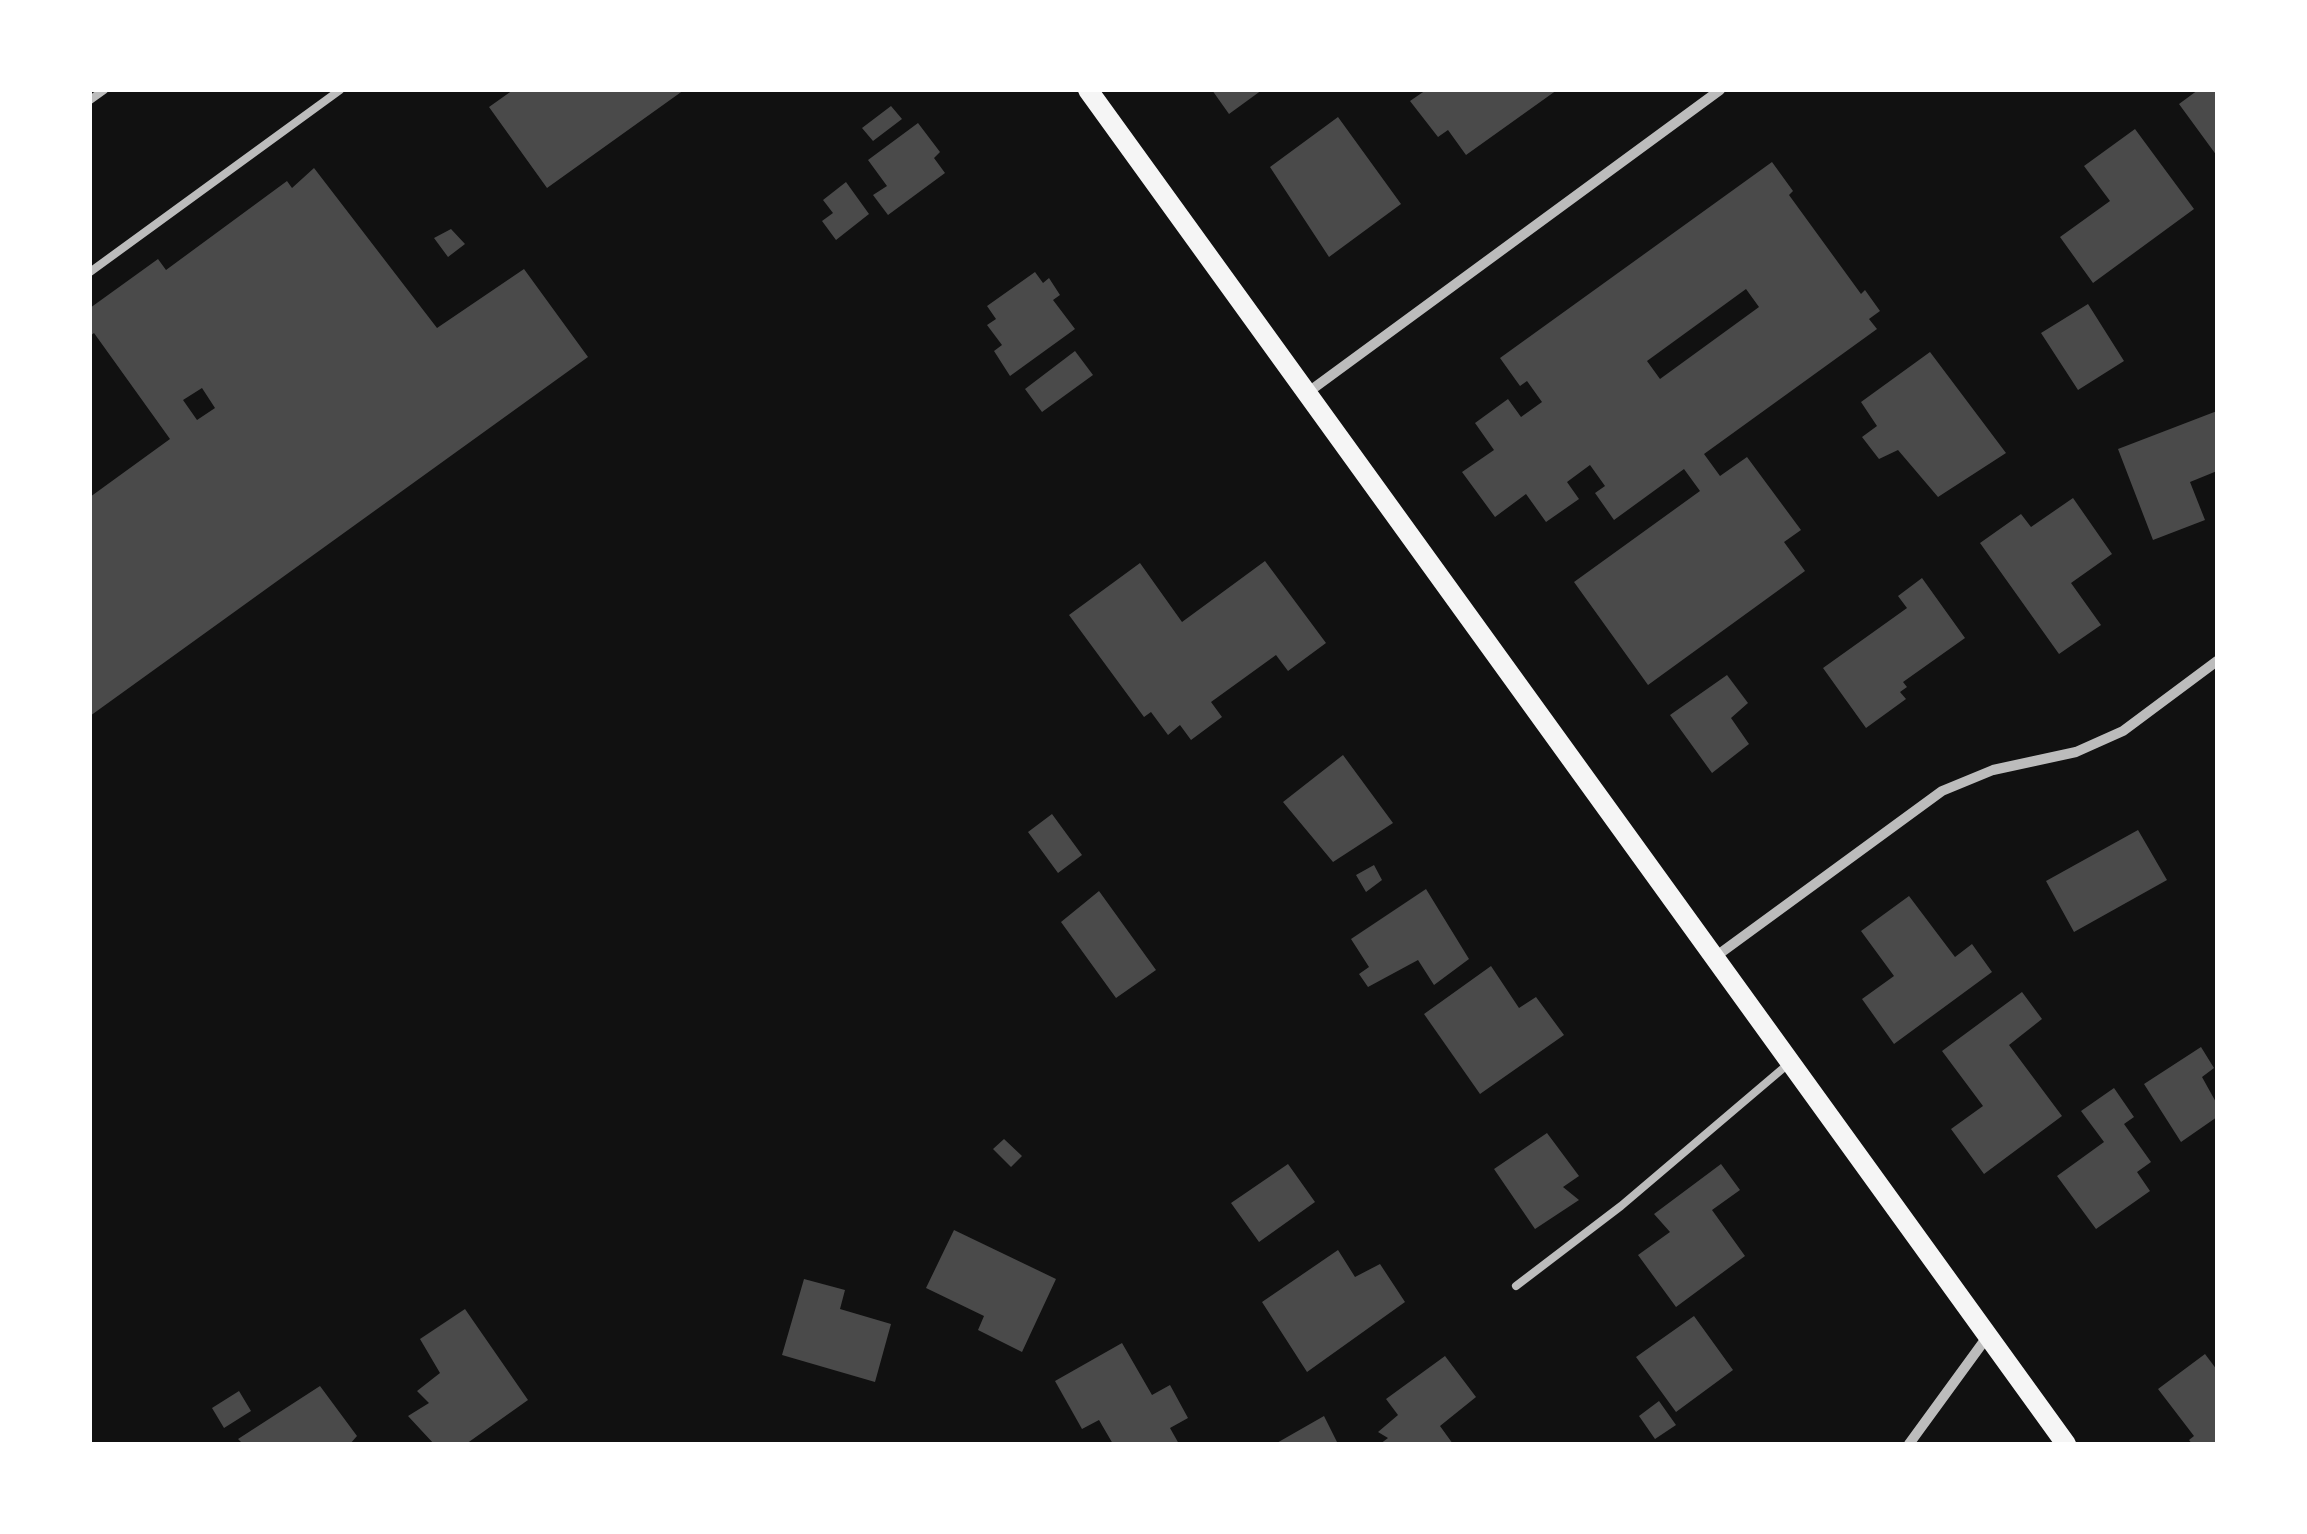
<!DOCTYPE html>
<style>
body{margin:0}
#map{position:relative;width:2307px;height:1534px;overflow:hidden;background:#111;font-family:"Space Grotesk",sans-serif}
canvas{display:block}
.frame{position:absolute;inset:0;border:92px solid #fff;pointer-events:none}
</style>
<div id="map">
<canvas width="2307" height="1534"></canvas>
<div class="frame"></div>
</div>
<script>
const context = document.querySelector('canvas').getContext('2d');
context.lineJoin = 'round';
function paint(path, color) { context.fillStyle = color; context.fill(path, 'evenodd'); }
function trace(path, color, width, dash) { context.strokeStyle = color; context.lineWidth = width; context.lineCap = dash ? 'butt' : 'round'; context.setLineDash(dash || []); context.stroke(path); }
paint(new Path2D(`
 M 513,90 L 684,90 L 547,188 L 489,107 Z
 M 1212,90 L 1262,90 L 1229,114 Z
 M 1426,90 L 1557,90 L 1466,155 L 1448,130 L 1438,137 L 1410,101 Z
 M 2198,90 L 2217,90 L 2217,156 L 2179,104 Z
 M 891,106 L 902,119 L 873,141 L 862,128 Z
 M 1338,117 L 1401,204 L 1329,257 L 1270,167 Z
 M 918,123 L 940,152 L 934,158 L 945,173 L 888,215 L 873,195 L 887,186 L 868,160 Z
 M 2135,129 L 2194,209 L 2093,283 L 2060,237 L 2110,201 L 2084,166 Z
 M 1772,162 L 1793,191 L 1789,195 L 1861,294 L 1865,290 L 1880,311 L 1869,319 L 1877,329 L 1704,454 L 1720,476 L 1747,457 L 1801,530 L 1784,542 L 1805,571 L 1648,685 L 1574,582 L 1700,491 L 1684,469 L 1614,520 L 1595,493 L 1605,486 L 1590,465 L 1567,482 L 1579,499 L 1546,522 L 1526,494 L 1495,517 L 1462,472 L 1494,450 L 1475,423 L 1508,399 L 1521,417 L 1542,402 L 1527,381 L 1520,386 L 1500,358 ZM 1746,289 L 1759,307 L 1660,379 L 1647,361 Z
 M 314,168 L 437,328 L 524,269 L 588,357 L 90,716 L 90,497 L 170,439 L 94,333 L 90,336 L 90,308 L 158,259 L 166,270 L 287,181 L 292,188 ZM 202,388 L 215,408 L 197,420 L 183,400 Z
 M 846,182 L 869,214 L 836,240 L 822,221 L 833,213 L 823,200 Z
 M 451,229 L 465,244 L 448,257 L 434,238 Z
 M 1035,272 L 1043,283 L 1049,278 L 1060,295 L 1053,300 L 1075,329 L 1010,376 L 994,351 L 1002,345 L 987,325 L 996,319 L 987,306 Z
 M 2088,304 L 2124,361 L 2078,390 L 2041,333 Z
 M 1075,351 L 1093,375 L 1042,412 L 1025,389 Z
 M 1930,352 L 2006,453 L 1938,497 L 1898,450 L 1879,459 L 1862,437 L 1877,426 L 1861,402 Z
 M 2217,411 L 2217,471 L 2190,482 L 2205,520 L 2153,540 L 2118,449 Z
 M 2073,498 L 2112,554 L 2071,583 L 2101,625 L 2059,654 L 1980,543 L 2021,514 L 2031,527 Z
 M 1265,561 L 1326,643 L 1288,671 L 1276,655 L 1211,702 L 1222,717 L 1191,740 L 1180,725 L 1168,735 L 1151,712 L 1144,717 L 1069,615 L 1140,563 L 1182,622 Z
 M 1922,578 L 1965,638 L 1903,682 L 1907,687 L 1900,692 L 1906,699 L 1866,728 L 1823,668 L 1907,608 L 1898,596 Z
 M 1727,675 L 1748,703 L 1731,718 L 1749,744 L 1712,773 L 1670,715 Z
 M 1343,755 L 1393,823 L 1333,862 L 1283,802 Z
 M 1052,814 L 1082,855 L 1058,873 L 1028,832 Z
 M 2138,830 L 2167,880 L 2074,932 L 2046,881 Z
 M 1374,865 L 1382,880 L 1366,892 L 1356,875 Z
 M 1426,889 L 1469,959 L 1434,985 L 1418,960 L 1368,987 L 1359,974 L 1369,967 L 1351,939 Z
 M 1099,891 L 1156,970 L 1116,998 L 1061,922 Z
 M 1909,896 L 1955,957 L 1972,944 L 1992,972 L 1894,1044 L 1862,999 L 1894,976 L 1861,931 Z
 M 1491,966 L 1519,1008 L 1536,997 L 1564,1035 L 1480,1094 L 1424,1014 Z
 M 2022,992 L 2042,1019 L 2009,1045 L 2062,1116 L 1984,1174 L 1951,1129 L 1983,1106 L 1942,1051 Z
 M 2201,1047 L 2214,1068 L 2202,1077 L 2217,1104 L 2217,1117 L 2181,1142 L 2144,1084 Z
 M 2114,1088 L 2134,1117 L 2124,1124 L 2151,1162 L 2137,1172 L 2150,1191 L 2096,1229 L 2057,1176 L 2104,1142 L 2081,1111 Z
 M 1547,1133 L 1579,1176 L 1563,1187 L 1579,1200 L 1535,1229 L 1494,1169 Z
 M 1004,1139 L 1022,1156 L 1011,1167 L 993,1149 Z
 M 1288,1164 L 1315,1202 L 1259,1242 L 1231,1203 Z
 M 1721,1164 L 1740,1190 L 1712,1210 L 1745,1256 L 1676,1307 L 1638,1255 L 1670,1232 L 1654,1214 Z
 M 954,1230 L 1056,1279 L 1022,1352 L 978,1330 L 984,1316 L 926,1288 Z
 M 1338,1250 L 1355,1277 L 1380,1264 L 1405,1302 L 1307,1372 L 1262,1302 Z
 M 804,1279 L 845,1290 L 840,1309 L 891,1324 L 875,1382 L 782,1355 Z
 M 465,1309 L 528,1400 L 466,1444 L 434,1444 L 408,1416 L 429,1403 L 417,1391 L 440,1373 L 420,1339 Z
 M 1694,1316 L 1733,1370 L 1676,1412 L 1636,1357 Z
 M 1122,1343 L 1152,1395 L 1170,1385 L 1188,1418 L 1170,1428 L 1179,1444 L 1113,1444 L 1099,1420 L 1082,1429 L 1055,1381 Z
 M 2205,1354 L 2217,1370 L 2217,1444 L 2192,1444 L 2189,1440 L 2194,1436 L 2158,1389 Z
 M 1445,1356 L 1476,1397 L 1440,1426 L 1453,1444 L 1380,1444 L 1388,1438 L 1378,1432 L 1398,1415 L 1386,1399 Z
 M 320,1386 L 357,1436 L 350,1444 L 243,1444 L 238,1439 Z
 M 239,1391 L 251,1411 L 224,1428 L 212,1408 Z
 M 1659,1401 L 1676,1425 L 1655,1439 L 1639,1416 Z
 M 1324,1416 L 1338,1444 L 1275,1444 Z`), '#4a4a4a');
trace(new Path2D(`
 M 90,100 L 104,90
 M 90,272 L 340,90
 M 1516,1286 L 1621,1206 L 1787,1065`), '#bcbcbc', 8);
trace(new Path2D(`
 M 1307,393 L 1720,90
 M 1715,957 L 1942,791 L 1993,770 L 2076,752 L 2123,731 L 2217,661
 M 1909,1444 L 1987,1337`), '#bcbcbc', 10);
trace(new Path2D(`
 M 1088,90 L 2066,1444`), '#f5f5f5', 20);
</script>
